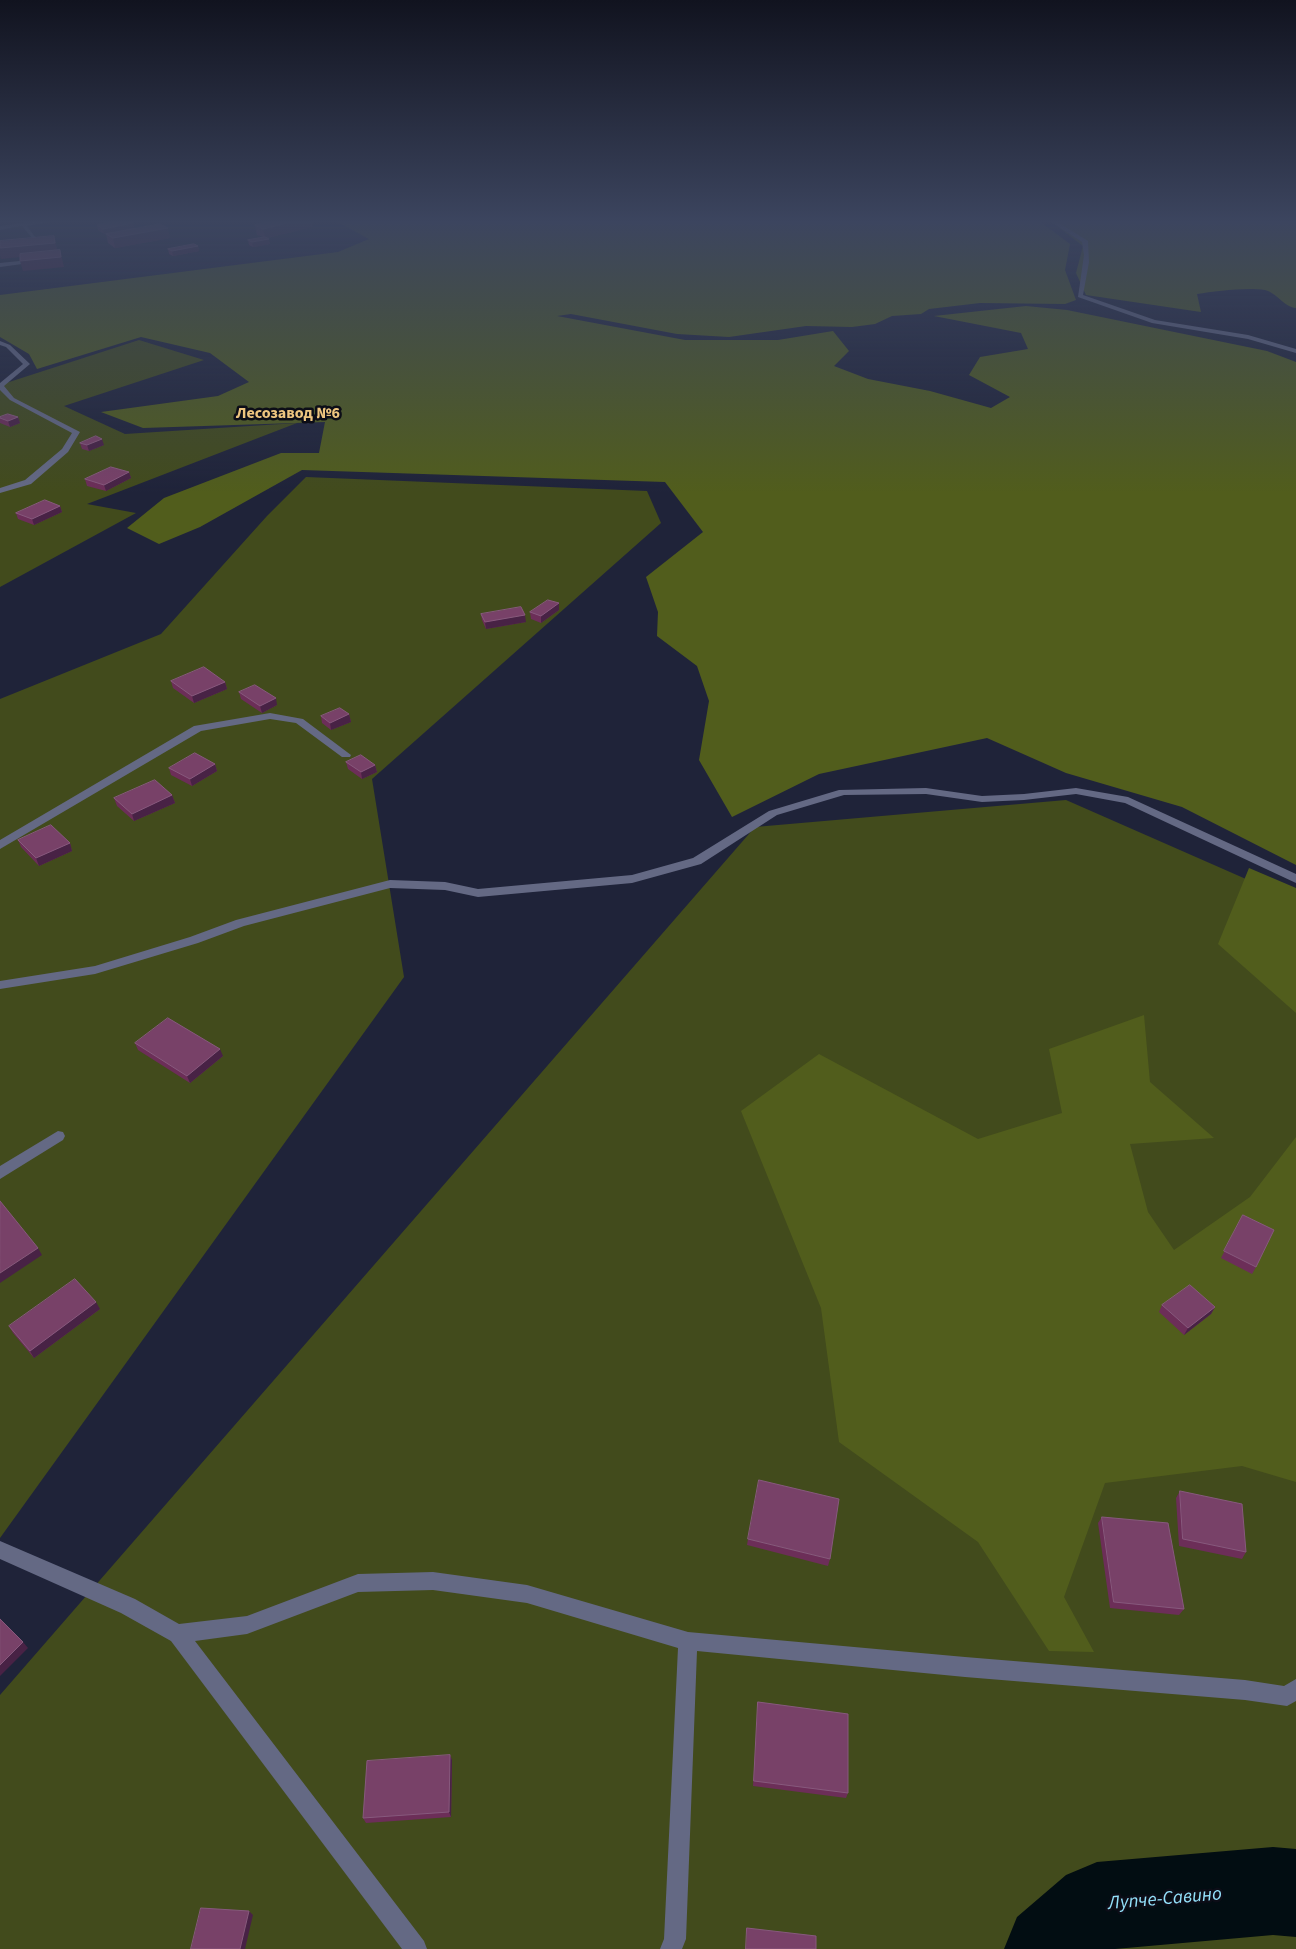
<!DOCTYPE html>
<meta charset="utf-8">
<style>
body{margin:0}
canvas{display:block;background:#1f2339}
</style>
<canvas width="1296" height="1949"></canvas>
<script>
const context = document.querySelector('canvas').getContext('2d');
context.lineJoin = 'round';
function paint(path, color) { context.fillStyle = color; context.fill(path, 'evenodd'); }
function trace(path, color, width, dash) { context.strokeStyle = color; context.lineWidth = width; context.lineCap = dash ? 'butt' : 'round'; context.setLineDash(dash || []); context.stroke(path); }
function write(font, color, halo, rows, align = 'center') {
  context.font = font + ' "Source Sans 3",sans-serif'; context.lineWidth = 5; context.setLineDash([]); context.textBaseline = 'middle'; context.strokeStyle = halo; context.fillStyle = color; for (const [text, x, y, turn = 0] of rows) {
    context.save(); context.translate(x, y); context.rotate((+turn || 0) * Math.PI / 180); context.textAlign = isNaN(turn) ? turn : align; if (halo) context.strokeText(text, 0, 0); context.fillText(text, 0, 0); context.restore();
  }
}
paint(new Path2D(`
 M 139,340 L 204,360 L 64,406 L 125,434 L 297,423 L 87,504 L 136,513 L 0,587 L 0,385 Z
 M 306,477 L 647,491 L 661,523 L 372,779 L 404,977 L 0,1538 L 0,699 L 161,634 L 267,516 Z
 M 1066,800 L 1296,901 L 1296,1949 L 0,1949 L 0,1695 L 755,827 Z`), '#424b1c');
paint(new Path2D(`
 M 334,220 L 1038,220 L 1070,244 L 1065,270 L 1076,300 L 1065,304 L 980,303 L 929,309 L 921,314 L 892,316 L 875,324 L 852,327 L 806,326 L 729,337 L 677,334 L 571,314 L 557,316 L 685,340 L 778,340 L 833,331 L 849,351 L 834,366 L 868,379 L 930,391 L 991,408 L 1010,397 L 969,375 L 980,357 L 1028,349 L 1021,333 L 934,316 L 1026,306 L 1067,310 L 1267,351 L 1296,362 L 1296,865 L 1182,807 L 1066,773 L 987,738 L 819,774 L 732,817 L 699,760 L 709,701 L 697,666 L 657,636 L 658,612 L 646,577 L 703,532 L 665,482 L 302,470 L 200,527 L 159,544 L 127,528 L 164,498 L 281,453 L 319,453 L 325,422 L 143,428 L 101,412 L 218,396 L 249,382 L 210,353 L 141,337 L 37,369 L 29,354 L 0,337 L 0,295 L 338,252 L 369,239 Z
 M 1049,220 L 1296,220 L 1296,308 C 1284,307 1277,293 1265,290 C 1247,287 1215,291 1197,294 L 1201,312 L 1086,295 L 1076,273 L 1083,246 Z
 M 1249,868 L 1296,888 L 1296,1013 L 1218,944 Z
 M 1144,1015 L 1150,1082 L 1214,1138 L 1130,1144 L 1148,1212 L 1174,1250 L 1250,1197 L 1296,1137 L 1296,1482 L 1242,1466 L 1105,1483 L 1064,1597 L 1094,1652 L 1049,1651 L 978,1542 L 839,1442 L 821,1308 L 741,1111 L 819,1054 L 978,1139 L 1062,1113 L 1049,1049 Z`), '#515d1c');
paint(new Path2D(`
 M 1273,1847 L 1296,1849 L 1296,1937 L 1273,1935 L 1115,1949 L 1004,1949 L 1017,1917 L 1066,1875 L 1097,1862 Z`), '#020d12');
paint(new Path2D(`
 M 44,220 L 59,220 L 27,226 L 38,241 L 0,250 L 0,246 L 33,239 L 22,226 L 0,230 L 0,226 Z
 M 1048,220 L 1054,220 L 1088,241 L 1089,262 L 1083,295 L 1155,320 L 1248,335 L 1296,349 L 1296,353 L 1248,339 L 1152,323 L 1078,297 L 1084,255 L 1082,242 Z
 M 39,259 L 37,262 L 0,267 L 0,263 Z
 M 0,341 L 10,345 L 30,364 L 4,386 L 14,398 L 80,432 L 68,452 L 31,484 L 0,493 L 0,488 L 25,480 L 62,449 L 72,433 L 10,400 L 0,390 L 0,383 L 23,364 L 6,347 L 0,345 Z
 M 270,713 L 303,719 L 351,755 L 350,757 L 342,757 L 296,723 L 270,719 L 201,731 L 0,849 L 0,840 L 194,726 Z
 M 926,788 L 982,796 L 1024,794 L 1076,788 L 1128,797 L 1296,874 L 1296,883 L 1125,803 L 1076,794 L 1024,800 L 982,802 L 926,794 L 844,795 L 777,815 L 701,864 L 632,883 L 478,897 L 445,890 L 390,888 L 244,926 L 198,943 L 95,974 L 0,989 L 0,981 L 95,966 L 190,937 L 236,920 L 390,880 L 445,882 L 478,889 L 632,875 L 693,858 L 769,811 L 839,790 Z
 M 58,1131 L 63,1132 L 65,1136 L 63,1140 L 0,1179 L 0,1166 Z
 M 0,1541 L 135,1599 L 179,1624 L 247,1616 L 358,1574 L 433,1572 L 527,1585 L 688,1632 L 965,1657 L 1245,1680 L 1284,1686 L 1296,1679 L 1296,1701 L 1287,1706 L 1245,1700 L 965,1677 L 697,1651 L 686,1939 L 682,1949 L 660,1949 L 664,1939 L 678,1648 L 527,1603 L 433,1590 L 358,1592 L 247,1634 L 195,1641 L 424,1941 L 427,1949 L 402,1949 L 171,1641 L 121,1613 L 0,1559 Z`), '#646984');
paint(new Path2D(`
 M 133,223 L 135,228 L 170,238 L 115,248 L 108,243 L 106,234 L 124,230 L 104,234 L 98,230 L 97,225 Z
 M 255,225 L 313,227 L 267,238 L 270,244 L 253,247 L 249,245 L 248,240 L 263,237 L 257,235 Z
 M 198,246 L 199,251 L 173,256 L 169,254 L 168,249 Z
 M 0,417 L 18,417 L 20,423 L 10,427 L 0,423 Z
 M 80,443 L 104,445 L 89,451 L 82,449 Z
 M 129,472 L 131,478 L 106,491 L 87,486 L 85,479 Z
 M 60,506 L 62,512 L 34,525 L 18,519 L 16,513 Z
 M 559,603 L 559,610 L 541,623 L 531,619 L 530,612 Z
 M 481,614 L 526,622 L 486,629 L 482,620 Z
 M 171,681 L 225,682 L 227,689 L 194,703 L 173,688 Z
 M 239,692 L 277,705 L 262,713 L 241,699 Z
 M 349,714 L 351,722 L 331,730 L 322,723 L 321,716 Z
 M 346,762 L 375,765 L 377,772 L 362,779 L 348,769 Z
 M 215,764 L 217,771 L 192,786 L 171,775 L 169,768 Z
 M 172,795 L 175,803 L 134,821 L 117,806 L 114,798 Z
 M 18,840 L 70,843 L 72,851 L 39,866 L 21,847 Z
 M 135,1043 L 223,1056 L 190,1083 L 138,1050 Z
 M 1243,1215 L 1256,1267 L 1252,1274 L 1221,1258 Z
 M 1162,1305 L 1215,1307 L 1211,1314 L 1184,1335 L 1159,1312 Z
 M 100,1309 L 34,1358 L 13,1333 L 9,1326 Z
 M 1180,1491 L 1246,1552 L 1242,1559 L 1179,1546 L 1176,1498 Z
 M 1102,1517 L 1184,1609 L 1179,1615 L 1110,1608 L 1098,1523 Z
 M 748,1539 L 830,1559 L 828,1566 L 747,1545 Z
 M 758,1702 L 848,1793 L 846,1798 L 753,1786 Z
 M 450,1755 L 452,1760 L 451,1817 L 366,1823 L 363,1818 Z`), '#6c2e58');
paint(new Path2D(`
 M 300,220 L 312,220 L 313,227 L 265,238 L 263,229 Z
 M 133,223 L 135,228 L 104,234 L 103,229 Z
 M 168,228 L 170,238 L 115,248 L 113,238 Z
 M 54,236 L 58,253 L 1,259 L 0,255 L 0,248 Z
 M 269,239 L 270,244 L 253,247 L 252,242 Z
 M 198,246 L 199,251 L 173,256 L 172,251 Z
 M 60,250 L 64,267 L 23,271 L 20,261 Z
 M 18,417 L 20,423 L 10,427 L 8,421 Z
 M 102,439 L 104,445 L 89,451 L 87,445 Z
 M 129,472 L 131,478 L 106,491 L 104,485 Z
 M 60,506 L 62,512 L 34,525 L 32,519 Z
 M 559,603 L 559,610 L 541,623 L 541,616 Z
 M 525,615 L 526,622 L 486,629 L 485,622 Z
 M 225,682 L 227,689 L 194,703 L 192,696 Z
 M 276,698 L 277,705 L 262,713 L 260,706 Z
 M 349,714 L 351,722 L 331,730 L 330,723 Z
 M 215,764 L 217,771 L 192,786 L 190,779 Z
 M 375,765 L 377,772 L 362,779 L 361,772 Z
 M 172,795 L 175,803 L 134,821 L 132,814 Z
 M 70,843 L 72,851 L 39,866 L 36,858 Z
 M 220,1049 L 223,1056 L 190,1083 L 187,1076 Z
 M 38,1248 L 42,1255 L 0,1283 L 0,1273 Z
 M 96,1302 L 100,1309 L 34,1358 L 30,1351 Z
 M 1215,1307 L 1211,1314 L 1184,1335 L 1188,1328 Z
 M 23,1642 L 28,1648 L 0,1676 L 0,1665 Z
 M 450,1755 L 452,1760 L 451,1817 L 449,1812 Z
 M 249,1911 L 253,1915 L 245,1949 L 240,1949 Z`), '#482245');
const building = new Path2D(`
 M 125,220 L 128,220 L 133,223 L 103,229 L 97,225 Z
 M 276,220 L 300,220 L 263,229 L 255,225 Z
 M 160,224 L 168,228 L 113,238 L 106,234 Z
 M 54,236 L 55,243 L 0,248 L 0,241 Z
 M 265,237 L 269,239 L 252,242 L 248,240 Z
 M 194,244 L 198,246 L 172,251 L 168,249 Z
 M 60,250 L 61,257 L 20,261 L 20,254 Z
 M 8,414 L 18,417 L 8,421 L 0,418 L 0,417 Z
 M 96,436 L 102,439 L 87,445 L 80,443 Z
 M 111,467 L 129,472 L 104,485 L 85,479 Z
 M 45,500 L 60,506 L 32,519 L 16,513 Z
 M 548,600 L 559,603 L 541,616 L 530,612 Z
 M 521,607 L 525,615 L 485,622 L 481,614 Z
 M 204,667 L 225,682 L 192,696 L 171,681 Z
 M 255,685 L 276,698 L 260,706 L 239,692 Z
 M 340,708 L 349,714 L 330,723 L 321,716 Z
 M 195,753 L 215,764 L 190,779 L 169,768 Z
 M 361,755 L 375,765 L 361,772 L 346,762 Z
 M 155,780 L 172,795 L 132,814 L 114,798 Z
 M 51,825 L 70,843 L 36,858 L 18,840 Z
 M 168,1018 L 220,1049 L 187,1076 L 135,1043 Z
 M 0,1201 L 38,1248 L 0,1273 Z
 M 1243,1215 L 1274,1230 L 1256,1267 L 1224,1251 Z
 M 75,1279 L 96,1302 L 30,1351 L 9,1326 Z
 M 1190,1285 L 1215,1307 L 1188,1328 L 1162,1305 Z
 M 759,1480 L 839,1499 L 830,1559 L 748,1539 Z
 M 1180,1491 L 1242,1504 L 1246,1552 L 1183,1539 Z
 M 1102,1517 L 1168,1523 L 1184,1609 L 1114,1602 Z
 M 0,1619 L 23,1642 L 0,1665 Z
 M 758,1702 L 848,1714 L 848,1793 L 754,1781 Z
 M 450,1755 L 449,1812 L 363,1818 L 367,1761 Z
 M 201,1908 L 249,1911 L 240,1949 L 191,1949 Z
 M 747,1928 L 816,1936 L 816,1949 L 746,1949 Z`);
paint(building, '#784168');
trace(building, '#87597d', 1);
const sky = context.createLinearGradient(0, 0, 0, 493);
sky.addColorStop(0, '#11131f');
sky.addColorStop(0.45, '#3c455f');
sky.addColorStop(1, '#3c455f00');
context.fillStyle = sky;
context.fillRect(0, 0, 1296, 493);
write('bold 16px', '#eec57f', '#0c0d17', [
 ["Лесозавод №6",288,414]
]);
write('italic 19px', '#93e0fa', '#0c0d17', [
 ["Лупче-Савино",1165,1900,-5]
]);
</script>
